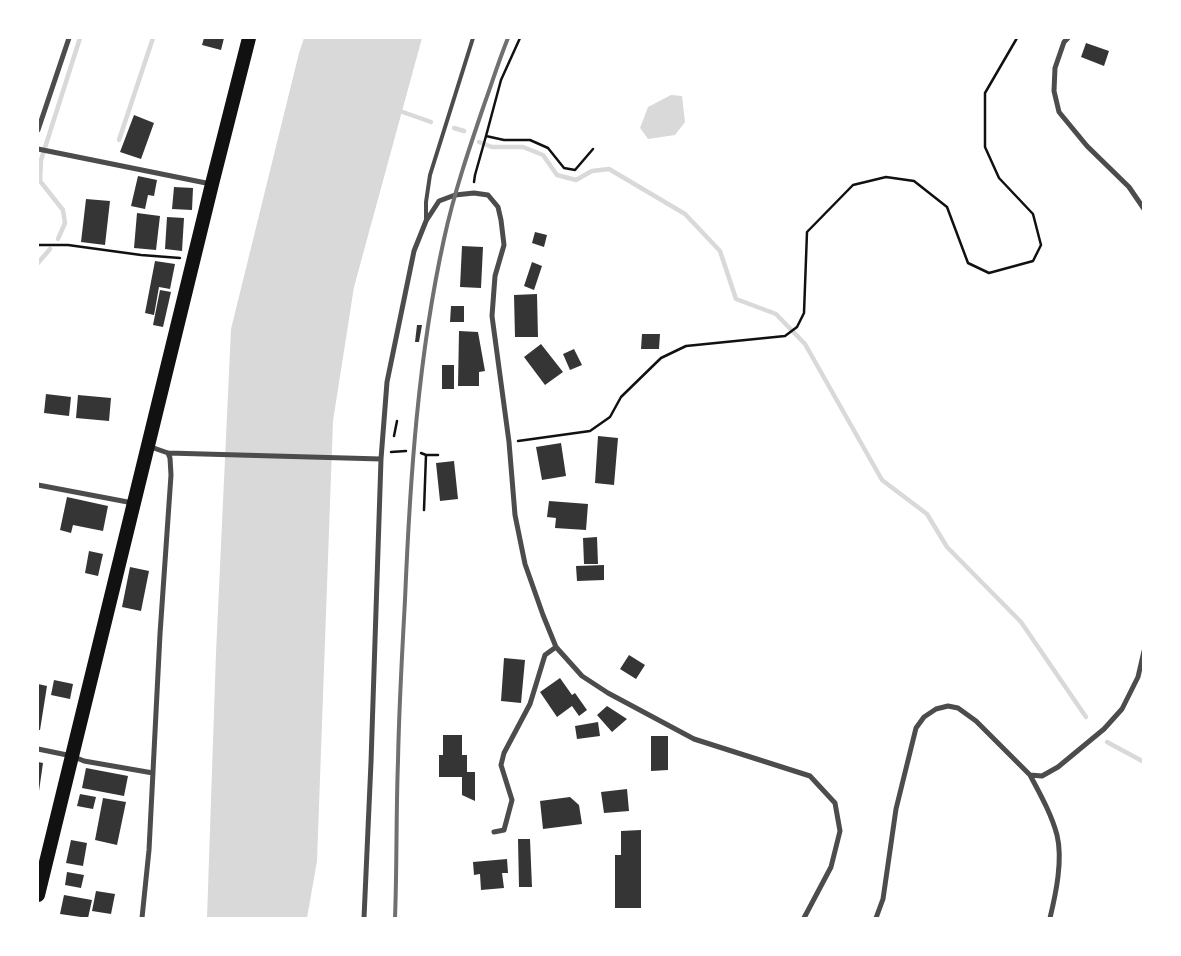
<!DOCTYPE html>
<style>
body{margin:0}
#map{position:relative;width:1181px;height:956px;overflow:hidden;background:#fff;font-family:"Roboto Serif",serif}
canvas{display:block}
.frame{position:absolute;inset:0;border:39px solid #fff;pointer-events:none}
</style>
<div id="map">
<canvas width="1181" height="956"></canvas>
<div class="frame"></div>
</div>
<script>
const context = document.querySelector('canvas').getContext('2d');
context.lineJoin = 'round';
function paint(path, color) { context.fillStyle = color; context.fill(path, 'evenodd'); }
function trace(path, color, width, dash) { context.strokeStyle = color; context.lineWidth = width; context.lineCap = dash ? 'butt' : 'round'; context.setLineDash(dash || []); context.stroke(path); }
paint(new Path2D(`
 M 304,38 L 422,38 L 354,287 L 333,421 L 317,861 L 307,918 L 207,918 L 216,653 L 231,329 L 299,53 Z
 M 671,95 L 682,96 L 685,122 L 675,135 L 648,139 L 640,128 L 648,107 Z`), '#d9d9d9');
trace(new Path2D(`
 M 397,110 L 431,122
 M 454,128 L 464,131
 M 119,140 L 153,38
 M 479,142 L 492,147 L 523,147 L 543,155 L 557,175 L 576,180 L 592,171 L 609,169 L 685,214 L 720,251 L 736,299 L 776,314 L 805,344 L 882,480 L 927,514 L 947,547 L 1021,622 L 1086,717
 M 58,239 L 65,223 L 63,210 L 40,181 L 41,160 L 80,38
 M 38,263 L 50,249
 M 1107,742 L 1144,762`), '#d9d9d9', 4.5);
paint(new Path2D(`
 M 204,38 L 224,38 L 221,50 L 202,45 Z
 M 1086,43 L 1109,51 L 1104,66 L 1081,57 Z
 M 134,115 L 154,123 L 141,159 L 120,152 Z
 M 138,176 L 157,180 L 154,196 L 148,195 L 145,209 L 131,206 Z
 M 174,187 L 193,188 L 192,210 L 172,209 Z
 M 86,199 L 110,201 L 105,245 L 81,242 Z
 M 137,213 L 160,216 L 156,250 L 134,248 Z
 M 167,217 L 184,218 L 182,251 L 165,249 Z
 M 535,232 L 547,235 L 544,247 L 532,243 Z
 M 462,246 L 483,247 L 481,288 L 460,287 Z
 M 155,261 L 175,264 L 170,289 L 159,287 L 154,315 L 145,313 Z
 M 532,262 L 542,266 L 534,290 L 524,286 Z
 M 160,290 L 171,292 L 163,327 L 153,325 Z
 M 537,294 L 538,337 L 515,337 L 514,295 Z
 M 451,306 L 464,306 L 464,322 L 450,322 Z
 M 417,325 L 422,325 L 419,342 L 415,342 Z
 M 459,331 L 478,332 L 485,371 L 479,372 L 479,386 L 458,386 Z
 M 642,334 L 660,334 L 659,349 L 641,349 Z
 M 541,344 L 563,372 L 545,385 L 524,357 Z
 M 574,349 L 582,365 L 570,370 L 563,354 Z
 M 442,365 L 454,365 L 454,389 L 442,389 Z
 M 46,394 L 71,397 L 69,416 L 44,413 Z
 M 78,395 L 111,398 L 109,421 L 76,418 Z
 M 598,436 L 618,438 L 614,485 L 595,483 Z
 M 561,443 L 566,476 L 542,480 L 536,447 Z
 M 454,461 L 458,499 L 440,501 L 436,463 Z
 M 67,497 L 108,506 L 103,531 L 73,525 L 71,533 L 60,530 Z
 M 549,501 L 588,504 L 586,530 L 555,528 L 556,518 L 547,517 Z
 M 597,537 L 598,564 L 584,564 L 583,538 Z
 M 89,551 L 103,554 L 98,576 L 85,573 Z
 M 604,565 L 604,580 L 577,581 L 576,566 Z
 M 130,567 L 149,571 L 141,611 L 122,607 Z
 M 629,655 L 645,665 L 636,679 L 620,669 Z
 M 504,658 L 525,660 L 521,703 L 501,701 Z
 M 560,678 L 572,695 L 575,693 L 587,710 L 579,716 L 572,706 L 557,717 L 540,692 Z
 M 54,680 L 73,684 L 70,699 L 51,695 Z
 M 38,684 L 47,686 L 40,730 L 38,730 Z
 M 607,706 L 627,719 L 612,732 L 597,715 Z
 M 598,722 L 600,736 L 577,739 L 575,726 Z
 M 443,735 L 462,735 L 462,755 L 467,755 L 467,772 L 475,772 L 475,801 L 462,795 L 462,777 L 439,777 L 439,755 L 443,755 Z
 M 651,736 L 668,736 L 668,770 L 651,771 Z
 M 38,762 L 43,763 L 39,791 L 38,791 Z
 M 86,768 L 128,776 L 124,796 L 82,788 Z
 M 627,789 L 629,811 L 604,813 L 601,792 Z
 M 80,794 L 96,797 L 93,809 L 77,806 Z
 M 570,797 L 579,805 L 582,824 L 543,829 L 540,801 Z
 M 103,798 L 126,802 L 117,845 L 95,840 Z
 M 641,830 L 641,908 L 615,908 L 615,855 L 621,855 L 621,831 Z
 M 518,839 L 530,839 L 532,887 L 519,887 Z
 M 71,840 L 87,843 L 83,866 L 66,863 Z
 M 507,859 L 508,873 L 502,873 L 504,888 L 481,890 L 480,874 L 474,875 L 473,862 Z
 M 67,872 L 84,875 L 81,888 L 65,885 Z
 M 96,891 L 115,894 L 111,914 L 92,911 Z
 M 64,895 L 92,900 L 88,918 L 60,914 Z`), '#353535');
trace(new Path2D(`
 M 520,38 L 501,80 L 486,136 L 504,140 L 530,140 L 548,148 L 564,168 L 575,170 L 593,149
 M 474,182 L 475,175 L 486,136
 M 38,245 L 68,245 L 141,255 L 180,258
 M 394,436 L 397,421
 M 518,441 L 590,431 L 610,417 L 621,397 L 661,358 L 686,346 L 785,336 L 797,327 L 804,313 L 807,232 L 853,185 L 886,177 L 914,181 L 947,207 L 968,263 L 989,273 L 1033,261 L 1041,245 L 1033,214 L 999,178 L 985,147 L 985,93 L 1017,38
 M 391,452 L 406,451
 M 421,453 L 426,455 L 438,455
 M 424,510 L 426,455`), '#111', 2.5);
trace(new Path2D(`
 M 426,221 L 426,202 L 430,175 L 473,38`), '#4c4c4c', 4);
trace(new Path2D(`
 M 1068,38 L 1064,42 L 1055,68 L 1054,91 L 1059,112 L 1087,146 L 1129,187 L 1144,209
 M 38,130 L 69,38
 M 38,149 L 211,184
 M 148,446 L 168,453 L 381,459
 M 38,485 L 133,503
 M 38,749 L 72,756 L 84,761 L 153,773
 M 1030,775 C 1040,794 1051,813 1057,835 C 1063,860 1056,893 1050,918
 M 494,832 L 504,830 L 512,800 L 501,765 L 504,753 L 530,704 L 545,655 L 556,647
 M 142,918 L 149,850 L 160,634 L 171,475 L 170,458 L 168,453
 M 364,918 L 371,762 L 381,459 L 387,382 L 414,251 L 426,221 L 439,201 L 455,195 L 474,193 L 488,195 L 498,207 L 501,220 L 504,245 L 495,276 L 492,316 L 509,442 L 515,515 L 525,564 L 543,615 L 556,647 L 582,676 L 608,693 L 694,739 L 810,776 L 835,803 L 840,831 L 831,867 L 804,918
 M 876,918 L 883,899 L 896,809 L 916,728 L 924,717 L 936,709 L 948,706 L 958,708 L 976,721 L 1030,775 L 1042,776 L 1058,767 L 1104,729 L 1122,709 L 1138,677 L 1144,651`), '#4c4c4c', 5);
trace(new Path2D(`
 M 38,895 L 212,184 L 249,38`), '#111', 14);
trace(new Path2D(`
 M 395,918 C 397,866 396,814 398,761 C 399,707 402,654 405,600 C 410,479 418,357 444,239 C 454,193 469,149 484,105 C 492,83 499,60 508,38`), '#707070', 4);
</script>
